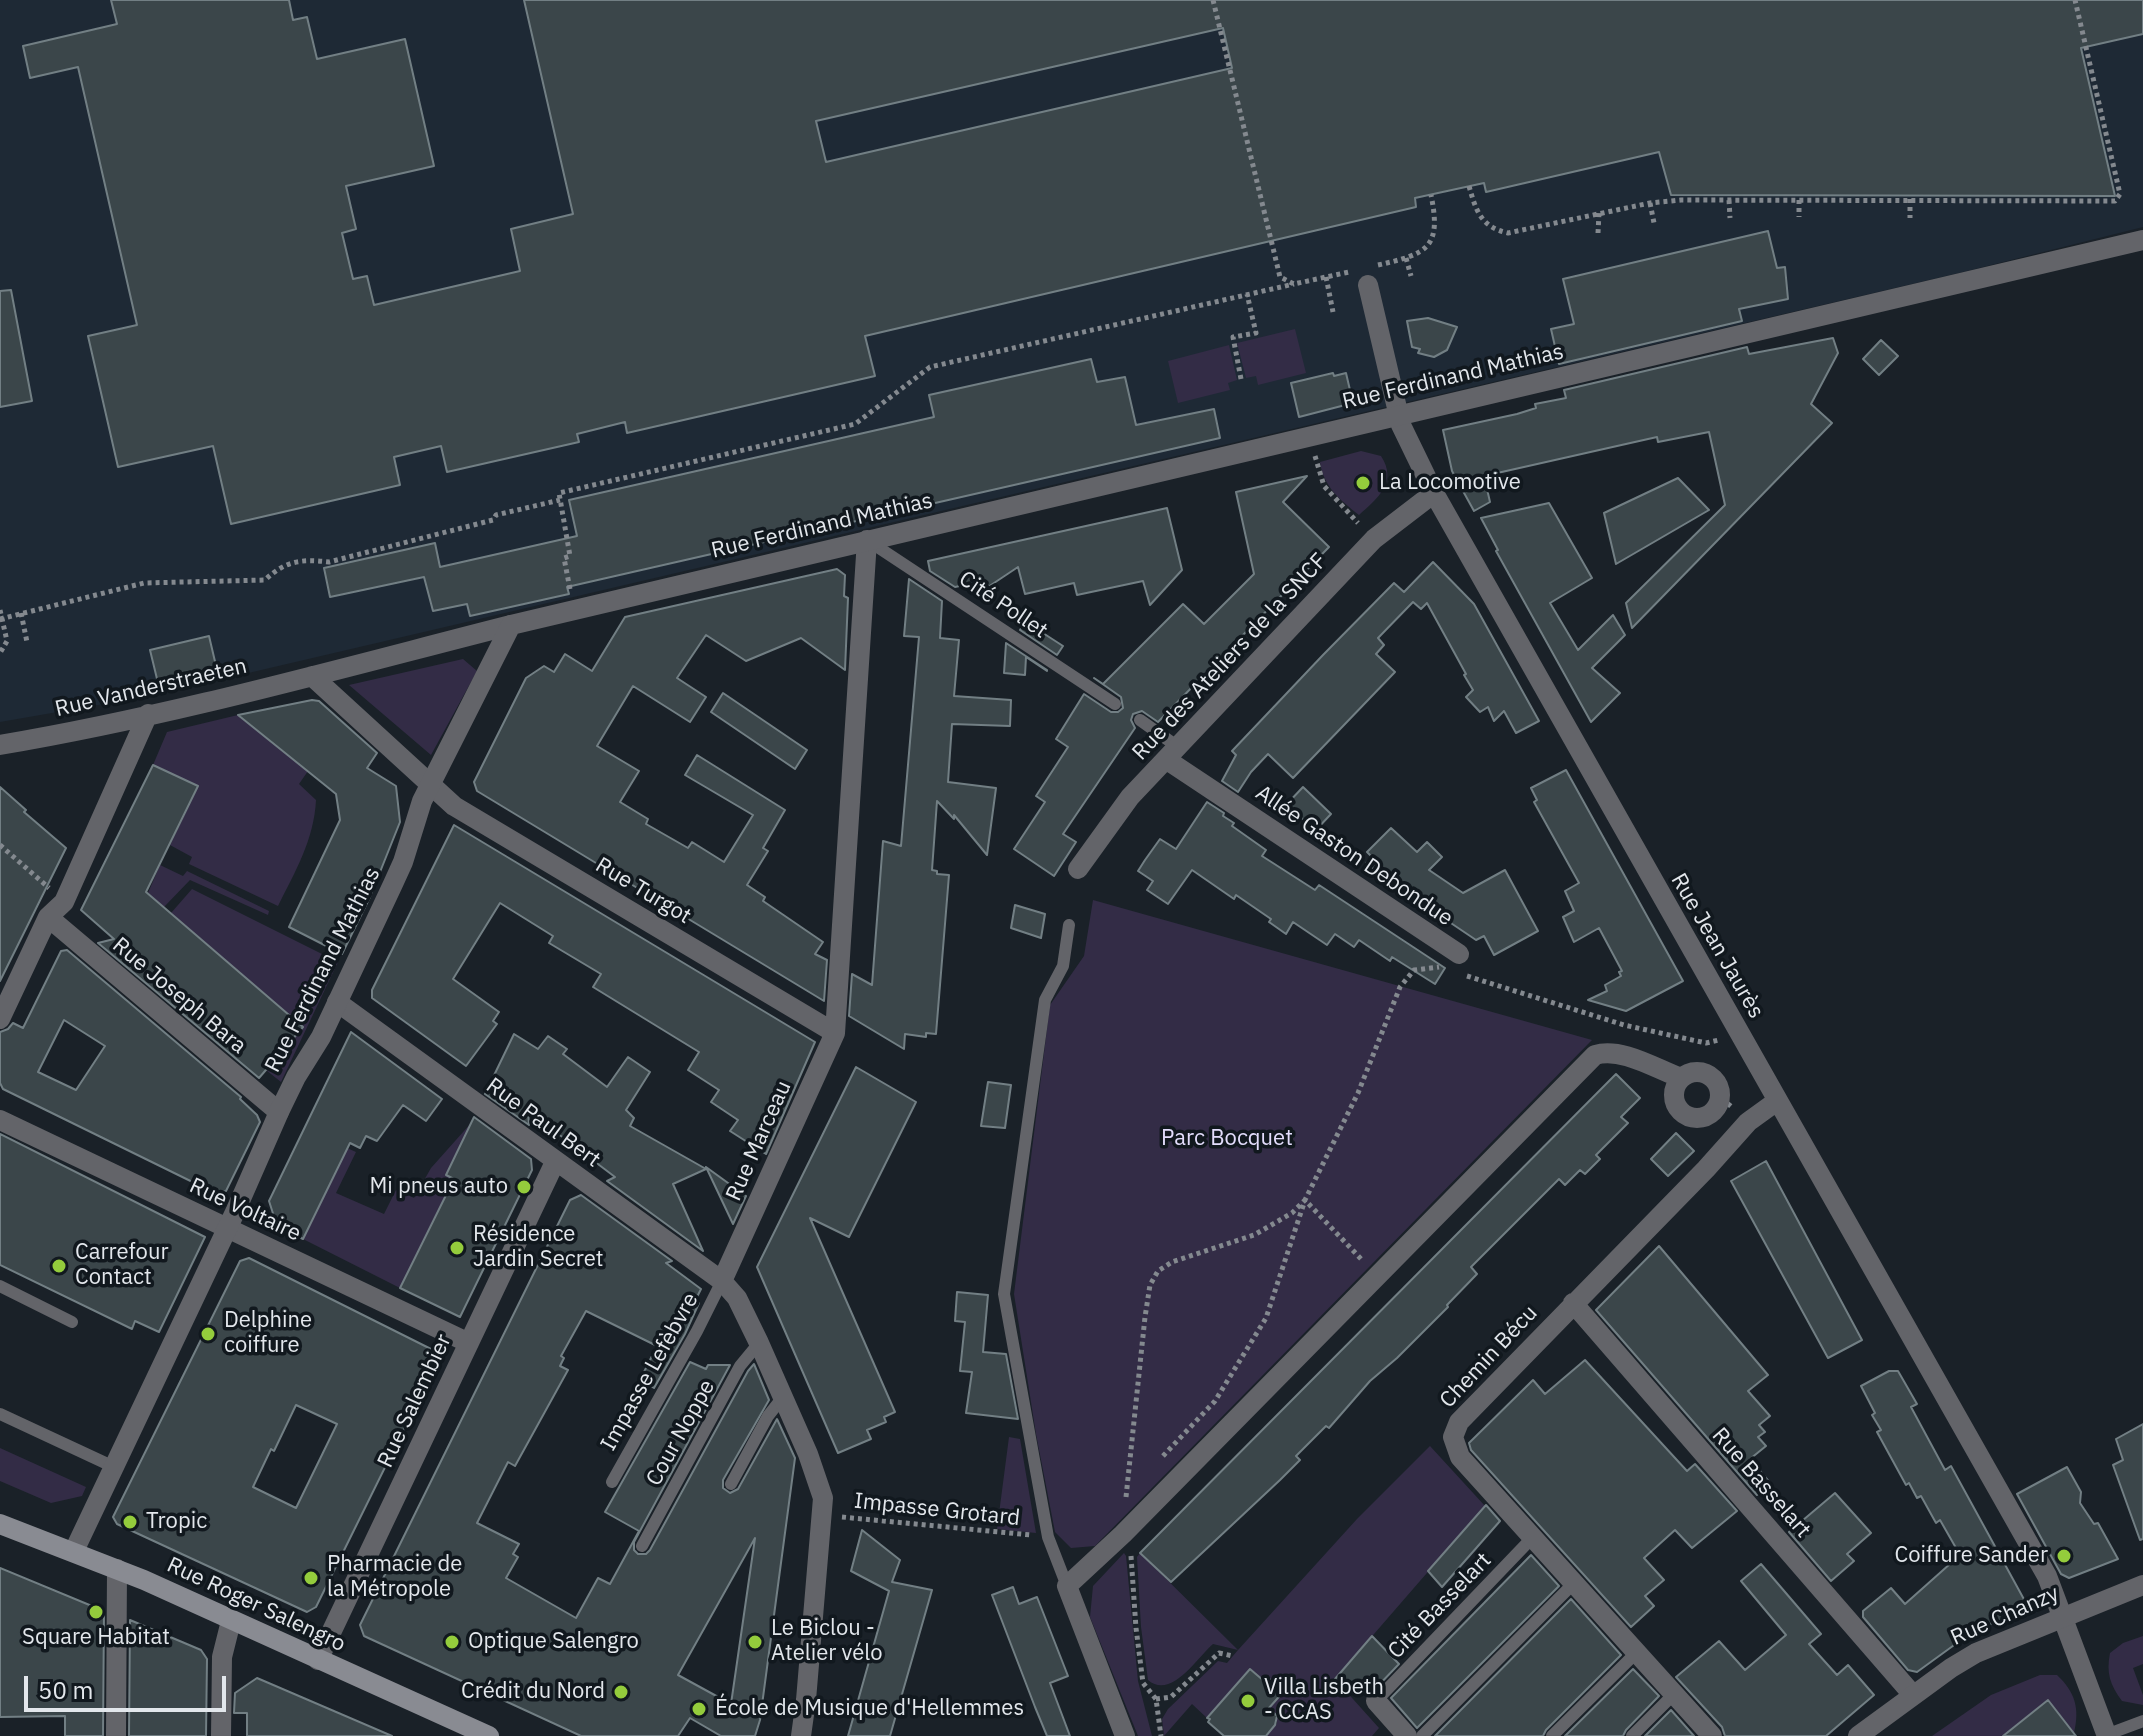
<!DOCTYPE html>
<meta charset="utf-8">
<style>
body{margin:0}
#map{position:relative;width:2143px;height:1736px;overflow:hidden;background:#1a2128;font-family:"IBM Plex Sans",sans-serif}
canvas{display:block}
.scale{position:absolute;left:24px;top:1676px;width:202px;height:36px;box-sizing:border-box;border:4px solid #e3e7ec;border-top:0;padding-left:10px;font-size:24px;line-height:28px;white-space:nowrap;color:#e3e7ec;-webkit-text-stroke:6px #11181e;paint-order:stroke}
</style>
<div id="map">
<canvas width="2143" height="1736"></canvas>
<div class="scale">50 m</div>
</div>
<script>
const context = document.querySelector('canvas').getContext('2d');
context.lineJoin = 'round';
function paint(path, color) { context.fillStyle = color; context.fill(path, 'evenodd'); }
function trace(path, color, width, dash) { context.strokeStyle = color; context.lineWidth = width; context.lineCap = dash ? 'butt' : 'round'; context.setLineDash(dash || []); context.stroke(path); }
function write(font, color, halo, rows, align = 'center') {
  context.font = font + ' "IBM Plex Sans",sans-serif'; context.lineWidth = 7; context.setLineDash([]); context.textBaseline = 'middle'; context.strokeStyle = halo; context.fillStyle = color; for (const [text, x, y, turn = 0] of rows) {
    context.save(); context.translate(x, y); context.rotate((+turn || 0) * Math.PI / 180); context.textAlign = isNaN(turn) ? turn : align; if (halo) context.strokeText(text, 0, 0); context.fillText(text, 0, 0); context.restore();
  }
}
paint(new Path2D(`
 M 0,0 L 2143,0 L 2143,227 L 1959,273 L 150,696 L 0,722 Z`), '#1e2935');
paint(new Path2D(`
 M 1295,329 L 1306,373 L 1258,385 L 1256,376 L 1246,378 L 1237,343 Z
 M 1229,345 L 1237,380 L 1228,383 L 1230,390 L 1178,403 L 1168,361 Z
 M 1361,451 L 1381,456 C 1398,482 1378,498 1359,515 C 1340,500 1323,486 1320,462 Z
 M 463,659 L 477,671 L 431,755 L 349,685 Z
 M 238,715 L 308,771 L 299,784 L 316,800 C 314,840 295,872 278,906 L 189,864 L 192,857 L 170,845 L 198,787 L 153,765 L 167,732 Z
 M 160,865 L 183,876 L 187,871 L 269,911 L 268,915 L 190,880 L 164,907 L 148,893 Z
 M 192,889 L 338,962 L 281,1082 L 266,1070 L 303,1027 L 171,913 Z
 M 1093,900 L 1592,1040 L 1095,1546 L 1071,1548 L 1055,1532 L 1036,1434 L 1014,1294 L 1050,1005 L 1084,956 Z
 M 472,1122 L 454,1179 L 400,1288 L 303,1239 L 347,1148 L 356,1152 L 336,1193 L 384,1214 L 396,1190 L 414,1198 L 431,1168 Z
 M 1009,1437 L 1020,1439 L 1036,1533 L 997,1529 Z
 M 1430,1446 L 1485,1506 L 1335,1679 L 1379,1728 L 1372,1736 L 1251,1736 L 1267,1734 L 1277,1723 L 1277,1716 L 1273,1711 L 1266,1712 L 1283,1692 L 1267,1677 L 1207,1718 L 1192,1704 L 1164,1736 L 1162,1719 L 1168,1709 L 1218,1661 L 1227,1663 L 1238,1650 L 1213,1644 C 1197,1658 1171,1700 1148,1680 L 1141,1627 L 1137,1557 L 1140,1553 L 1238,1650 L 1357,1519 Z
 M 0,1448 L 86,1487 L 82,1496 L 51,1503 L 0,1481 Z
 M 1124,1553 L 1126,1556 L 1138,1681 L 1152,1736 L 1138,1736 L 1090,1617 L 1093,1586 Z
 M 2143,1636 L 2143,1664 L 2133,1668 L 2143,1695 L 2143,1705 L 2122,1701 C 2110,1685 2106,1673 2110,1653 L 2123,1643 Z
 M 2040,1675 L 2057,1675 C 2075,1692 2080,1708 2074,1733 L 2048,1700 L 2003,1736 L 1932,1736 L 1991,1695 Z`), '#332c46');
const building = new Path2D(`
 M 111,0 L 289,0 L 293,20 L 307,17 L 317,59 L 405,39 L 434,166 L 346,186 L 356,229 L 342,233 L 353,279 L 367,276 L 374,305 L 520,271 L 511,229 L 573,214 L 524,0 L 2143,0 L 2143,34 L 2081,48 L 2115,196 L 1671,195 L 1659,152 L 1486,192 L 1484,183 L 1415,198 L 1416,207 L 865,336 L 875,376 L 627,433 L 625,422 L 577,434 L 579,442 L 447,472 L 441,446 L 394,457 L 400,485 L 231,524 L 213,446 L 118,467 L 88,336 L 137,325 L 78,67 L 30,78 L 23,46 L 117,24 ZM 1223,28 L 1232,68 L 826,162 L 816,121 Z
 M 1768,231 L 1777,268 L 1785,267 L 1788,299 L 1739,309 L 1742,321 L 1559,364 L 1551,329 L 1574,324 L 1563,279 Z
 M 11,290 L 32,401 L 0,407 L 0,291 Z
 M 1428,318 L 1457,327 L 1447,350 L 1434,357 L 1418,353 L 1420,349 L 1412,347 L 1407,321 Z
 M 1833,338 L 1838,353 L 1811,404 L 1832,423 L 1632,628 L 1626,603 L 1725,505 L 1709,432 L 1658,442 L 1657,437 L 1484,476 L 1490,502 L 1474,511 L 1452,471 L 1443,430 L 1517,414 L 1536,408 L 1535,404 L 1566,398 L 1564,390 L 1747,347 L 1749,354 Z
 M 1881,340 L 1898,356 L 1879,375 L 1863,359 Z
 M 1091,359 L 1097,382 L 1125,377 L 1136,425 L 1214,409 L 1220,438 L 567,587 L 569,594 L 470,616 L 467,604 L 433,611 L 424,577 L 330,597 L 324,568 L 435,543 L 440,567 L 577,536 L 569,500 L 934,417 L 929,395 Z
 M 1333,373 L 1334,376 L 1346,373 L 1353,403 L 1299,417 L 1291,383 Z
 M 1307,476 L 1283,502 L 1329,547 L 1158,722 L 1142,711 L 1133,714 L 1131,720 L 1135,728 L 1063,834 L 1076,842 L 1054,876 L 1014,849 L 1045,802 L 1036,796 L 1068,747 L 1056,739 L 1084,694 L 1111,712 L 1118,712 L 1123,708 L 1121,697 L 1094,678 L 1103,684 L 1183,604 L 1204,624 L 1254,574 L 1236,492 Z
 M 1678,478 L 1709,510 L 1616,564 L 1604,513 Z
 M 1549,503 L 1592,578 L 1550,603 L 1578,650 L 1613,615 L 1625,635 L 1592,668 L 1620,693 L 1591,722 L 1496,551 L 1498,550 L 1481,518 Z
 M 1167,508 L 1182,570 L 1150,605 L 1143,581 L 1077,595 L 1074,583 L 1025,594 L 1018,567 L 982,591 L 974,583 L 955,587 L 930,571 L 928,561 Z
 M 1433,562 L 1474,604 L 1539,721 L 1516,733 L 1504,711 L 1494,721 L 1488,707 L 1480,712 L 1466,697 L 1473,690 L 1464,675 L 1466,674 L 1427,603 L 1421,609 L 1413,602 L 1378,638 L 1384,645 L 1376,654 L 1395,672 L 1293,778 L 1268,754 L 1251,772 L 1238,792 L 1222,781 L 1236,755 L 1232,751 L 1323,655 L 1394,583 L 1404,592 Z
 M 837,569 L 845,575 L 844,596 L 848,598 L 845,670 L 801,638 L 746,661 L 706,635 L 677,678 L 706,697 L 690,722 L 633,686 L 597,746 L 639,771 L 620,802 L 648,819 L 646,824 L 688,848 L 692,842 L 724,862 L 753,815 L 685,775 L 697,755 L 785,810 L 763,848 L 768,851 L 747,885 L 765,897 L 763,901 L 823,942 L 815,954 L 827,960 L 824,1001 L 477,791 L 474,782 L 526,678 L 544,666 L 554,672 L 565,654 L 592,671 L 625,617 Z
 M 909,579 L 942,601 L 940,638 L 959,640 L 954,696 L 1011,700 L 1010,726 L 952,724 L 948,782 L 996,788 L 987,855 L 954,815 L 954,819 L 937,801 L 932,870 L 937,871 L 937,874 L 949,875 L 936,1034 L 926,1033 L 926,1037 L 905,1034 L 904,1049 L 849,1016 L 852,974 L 872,985 L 883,841 L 901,846 L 919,637 L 904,636 Z
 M 1030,614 L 1029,624 L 1063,646 L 1057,655 L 1020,630 Z
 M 209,636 L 217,670 L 158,683 L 150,650 Z
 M 1006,643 L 1047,670 L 1047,671 L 1026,657 L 1025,675 L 1004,673 Z
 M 723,693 L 807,750 L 795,769 L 711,712 Z
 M 312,700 L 319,701 L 377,753 L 367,768 L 396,786 L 400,822 L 370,897 L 342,954 L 289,927 L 340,820 L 336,794 L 238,715 Z
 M 153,765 L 198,786 L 146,892 L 303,1027 L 259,1078 L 98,943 L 114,939 L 81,910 Z
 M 1566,770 L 1683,981 L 1626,1011 L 1588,1000 L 1607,991 L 1605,985 L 1621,976 L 1619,972 L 1622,971 L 1599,928 L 1574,942 L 1563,917 L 1574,911 L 1565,891 L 1579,883 L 1534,802 L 1537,800 L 1531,788 Z
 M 0,787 L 26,810 L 24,812 L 66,848 L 0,981 Z
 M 1303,787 L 1331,814 L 1315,831 L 1287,804 Z
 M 1207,802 L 1224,813 L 1223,816 L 1234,823 L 1232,826 L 1266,850 L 1262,856 L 1315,890 L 1319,885 L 1445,968 L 1435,984 L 1392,957 L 1390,961 L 1359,940 L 1354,947 L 1335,934 L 1327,945 L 1293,922 L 1286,934 L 1269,922 L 1271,919 L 1236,895 L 1234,899 L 1192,870 L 1168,904 L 1147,890 L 1153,881 L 1138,871 L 1145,860 L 1160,839 L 1176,849 Z
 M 454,825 L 815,1042 L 766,1154 L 730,1131 L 738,1120 L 711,1102 L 719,1090 L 688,1070 L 699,1052 L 593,987 L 601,974 L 549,943 L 553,936 L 500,903 L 453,979 L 499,1012 L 493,1021 L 497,1024 L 466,1066 L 372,998 L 372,990 Z
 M 1391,828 L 1417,852 L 1427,842 L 1442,857 L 1429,870 L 1463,893 L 1505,870 L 1538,931 L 1494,955 L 1484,936 L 1476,940 L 1436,913 L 1432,918 L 1414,903 L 1416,900 L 1366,863 L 1372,857 L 1367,852 Z
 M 1015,905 L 1045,914 L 1041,938 L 1011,928 Z
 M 67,950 L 241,1097 L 240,1099 L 257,1115 L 260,1122 L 226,1191 L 217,1194 L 3,1089 L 0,1083 L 0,1032 L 8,1029 L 13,1023 L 23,1028 L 61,951 ZM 64,1020 L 105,1046 L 76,1090 L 38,1072 Z
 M 351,1032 L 442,1099 L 426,1121 L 403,1105 L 377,1141 L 366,1136 L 360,1148 L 350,1143 L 303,1239 L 277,1226 L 269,1201 Z
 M 514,1034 L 538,1049 L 548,1036 L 567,1049 L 563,1054 L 607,1087 L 628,1057 L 650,1072 L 626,1110 L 634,1118 L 630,1126 L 706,1169 L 673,1184 L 703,1251 L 607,1181 L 615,1177 L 528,1111 L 529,1125 L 485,1094 Z
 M 856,1067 L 916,1102 L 849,1237 L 810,1218 L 895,1412 L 884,1417 L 886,1422 L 867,1430 L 871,1439 L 838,1453 L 757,1267 Z
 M 1616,1074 L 1640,1098 L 1621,1117 L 1628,1123 L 1596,1155 L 1600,1159 L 1585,1174 L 1580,1170 L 1565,1185 L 1559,1179 L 1471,1267 L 1477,1274 L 1447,1305 L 1448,1307 L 1397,1358 L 1370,1381 L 1329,1428 L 1326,1426 L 1296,1456 L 1300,1460 L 1280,1480 L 1171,1582 L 1140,1553 Z
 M 988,1082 L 1011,1085 L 1005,1128 L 981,1126 Z
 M 474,1117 L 531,1159 L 532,1170 L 460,1317 L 400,1288 L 454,1179 L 446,1175 Z
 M 1676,1133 L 1694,1151 L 1668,1176 L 1651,1159 Z
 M 0,1134 L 205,1237 L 159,1332 L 135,1321 L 132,1329 L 0,1265 Z
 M 1766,1161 L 1862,1340 L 1828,1358 L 1731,1181 Z
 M 706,1167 L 746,1196 L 733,1224 Z
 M 581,1195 L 672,1261 L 666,1263 L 701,1289 L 695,1301 L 699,1303 L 685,1334 L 654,1388 L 640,1380 L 657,1346 L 586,1311 L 561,1356 L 564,1358 L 560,1366 L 568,1370 L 515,1466 L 508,1462 L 477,1523 L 519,1544 L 513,1554 L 518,1557 L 506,1578 L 576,1618 L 598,1578 L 610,1584 L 639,1531 L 605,1512 L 690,1362 L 706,1369 L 708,1365 L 730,1365 L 634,1542 L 634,1550 L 638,1554 L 646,1554 L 650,1550 L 748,1371 L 754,1364 L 769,1400 L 723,1480 L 723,1488 L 730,1493 L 738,1489 L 777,1419 L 795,1458 L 760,1720 L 755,1736 L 721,1736 L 690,1718 L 678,1736 L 581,1736 L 377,1642 L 364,1636 L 360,1625 L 570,1200 ZM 755,1538 L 731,1704 L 678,1675 Z
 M 1659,1246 L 1768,1375 L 1748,1391 L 1770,1416 L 1759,1425 L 1765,1432 L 1758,1437 L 1766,1446 L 1750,1459 L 1771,1484 L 1757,1495 L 1596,1310 Z
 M 249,1258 L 441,1354 L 316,1607 L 307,1612 L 117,1524 L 113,1517 L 240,1261 ZM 296,1405 L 337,1424 L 296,1508 L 253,1487 L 271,1449 L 274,1451 Z
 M 957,1292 L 988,1295 L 983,1352 L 1006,1354 L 1018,1419 L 966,1413 L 972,1372 L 960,1371 L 965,1322 L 955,1321 Z
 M 1585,1360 L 1687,1471 L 1695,1464 L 1737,1511 L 1692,1548 L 1675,1530 L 1644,1558 L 1664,1580 L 1645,1596 L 1654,1606 L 1631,1627 L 1471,1450 L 1469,1443 L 1533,1380 L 1545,1394 Z
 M 1889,1371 L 1898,1371 L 1917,1404 L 1911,1407 L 1945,1470 L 1951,1466 L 2026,1603 L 2019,1616 L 1979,1627 L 1917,1672 L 1908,1670 L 1863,1617 L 1863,1611 L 1891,1588 L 1905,1604 L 1960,1555 L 1940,1520 L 1936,1523 L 1921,1496 L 1917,1498 L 1909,1483 L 1906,1485 L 1877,1432 L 1881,1430 L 1872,1415 L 1875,1413 L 1861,1386 Z
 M 2143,1424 L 2143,1539 L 2140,1540 L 2113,1465 L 2123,1460 L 2116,1439 Z
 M 2067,1467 L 2081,1492 L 2080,1503 L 2094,1524 L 2098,1523 L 2118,1559 L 2069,1578 L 2061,1574 L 2017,1494 Z
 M 1835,1493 L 1871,1533 L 1847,1554 L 1854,1561 L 1831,1581 L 1789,1532 Z
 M 1486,1505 L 1500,1521 L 1442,1587 L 1428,1571 Z
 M 862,1530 L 900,1560 L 892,1582 L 932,1590 L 890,1736 L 848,1736 L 889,1591 L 851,1571 Z
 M 1531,1555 L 1559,1586 L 1417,1728 L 1391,1698 Z
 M 1761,1564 L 1821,1634 L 1809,1644 L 1837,1675 L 1848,1665 L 1874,1695 L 1826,1736 L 1725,1736 L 1722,1727 L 1676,1677 L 1719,1641 L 1745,1670 L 1786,1635 L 1741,1581 Z
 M 0,1568 L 104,1611 L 103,1736 L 65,1736 L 65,1716 L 0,1717 Z
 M 1013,1587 L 1019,1604 L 1037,1597 L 1068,1676 L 1050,1683 L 1070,1736 L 1047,1736 L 1035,1707 L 992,1595 Z
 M 1571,1599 L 1621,1655 L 1546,1730 L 1543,1736 L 1435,1736 Z
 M 130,1620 L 201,1650 L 207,1659 L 206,1736 L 129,1736 Z
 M 1372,1636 L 1399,1664 L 1376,1688 L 1366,1678 L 1348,1694 L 1335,1679 Z
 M 1250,1669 L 1264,1681 L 1267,1677 L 1284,1691 L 1269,1708 L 1277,1716 L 1275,1725 L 1266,1736 L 1224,1736 L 1208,1722 L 1210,1719 L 1207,1718 Z
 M 1633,1669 L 1659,1696 L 1626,1730 L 1623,1736 L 1565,1736 Z
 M 257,1678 L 392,1736 L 247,1736 L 247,1713 L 234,1713 L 235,1693 Z
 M 2048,1700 L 2076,1736 L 2003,1736 Z
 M 1671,1710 L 1694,1736 L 1645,1736 Z`);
paint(building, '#3b464a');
trace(building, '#727f84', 2);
trace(new Path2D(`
 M 1213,0 L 1280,277 L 1294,284 L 1349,272
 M 1469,186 C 1476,211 1481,227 1508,233 L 1650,203 L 1681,200 L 2115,201 L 2120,194 L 2075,0
 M 1910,199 L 1910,218
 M 1729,200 L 1730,218
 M 1799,200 L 1799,217
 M 1650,203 L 1654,223
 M 1598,233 L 1599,213
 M 1406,258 L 1411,276
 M 1378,265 C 1427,254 1442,248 1431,195
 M 1326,277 L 1333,312
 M 1241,379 L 1233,337 L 1256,333 L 1247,294
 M 1315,456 L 1324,486 L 1358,523
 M 570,589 L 564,558 L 570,556 L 559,493 L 855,424 L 930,367 L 1294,284
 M 21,613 L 27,642
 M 0,619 L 144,583 L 265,580 C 286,560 302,559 329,562 L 493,520 L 496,515 L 560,500
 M 0,845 L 49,888
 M 1467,976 L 1624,1025 L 1706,1043 L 1719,1040
 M 1720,1102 L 1727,1103 L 1733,1108
 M 1163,1456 L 1215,1401 L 1266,1318 L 1305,1200 L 1358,1093 L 1400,987 L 1414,970 L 1439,967
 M 1126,1497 L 1145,1317 L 1150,1285 L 1158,1271 L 1172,1262 L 1254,1235 L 1292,1213 L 1305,1200 L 1363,1261
 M 842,1517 L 1031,1535
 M 1131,1556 L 1136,1628 L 1143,1683 L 1156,1699 L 1161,1736
 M 1156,1699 L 1171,1697 L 1219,1653 L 1233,1656`), '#84898f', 5, [4, 4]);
trace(new Path2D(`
 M 867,540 L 1115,704
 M 1140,720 L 1178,747
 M 0,1286 L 72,1322
 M 0,1414 L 114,1467
 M 612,1482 L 697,1331 L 722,1281
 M 731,1484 L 768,1416 L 783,1397
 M 642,1546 L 740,1366 L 759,1343
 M 1067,1586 L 1048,1537 L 1004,1294 L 1045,1000 L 1063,966 L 1069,925
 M 1376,1701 L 1532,1538
 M 1422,1736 L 1573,1584
 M 1552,1736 L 1637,1652
 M 1632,1736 L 1674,1694
 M 2103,1736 L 2143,1721`), '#636469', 12);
trace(new Path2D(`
 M 1368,285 L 1401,425 L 1434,493 L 2047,1576 L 2107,1736
 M 312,676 L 454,806 L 835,1033
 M 0,745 C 172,716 342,668 511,625
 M 1167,760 L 1459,954
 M 1078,869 L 1130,797 L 1374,539 L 1434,493
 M 48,917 L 279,1112
 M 337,1002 L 722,1281
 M 0,1019 L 48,917 L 64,902 L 148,714
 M1674 1095a23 23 0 1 1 46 0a23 23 0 1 1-46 0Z
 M 0,1120 L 469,1343
 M 1573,1303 L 1913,1695
 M 318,1660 L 555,1162
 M 1376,1701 L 1407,1736
 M 116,1736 L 117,1569
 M 221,1736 L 222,1657 L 231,1621
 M 801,1736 L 806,1700 L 823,1498 L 808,1454 L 759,1343 L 737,1298 L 722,1281 L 835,1033 L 867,540
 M 1125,1736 L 1067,1586 L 1123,1534 L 1595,1055 C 1622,1047 1656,1069 1681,1078
 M 1712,1736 L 1460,1457 L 1453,1437 L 1459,1422 L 1706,1169 L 1748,1122 L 1777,1101`), '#636469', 20);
trace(new Path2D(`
 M 74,1551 L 236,1210 L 279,1112 L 296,1077 L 321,1037 L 393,884 L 403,862 L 422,801 L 511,625 L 2143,240
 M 1858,1736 L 1951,1668 L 1976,1653 L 2143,1585`), '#636469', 20);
trace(new Path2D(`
 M 0,1524 L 144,1580 L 489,1736`), '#898b92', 20);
trace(new Path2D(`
 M 0,610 L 7,641 L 0,653`), '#84898f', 5, [4, 4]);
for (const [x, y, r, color] of [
 [1363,483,8,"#94cc3c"],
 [524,1187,8,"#94cc3c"],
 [457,1248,8,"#94cc3c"],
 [59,1266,8,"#94cc3c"],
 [208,1334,8,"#94cc3c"],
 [130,1522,8,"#94cc3c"],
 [2064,1556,8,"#94cc3c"],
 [311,1578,8,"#94cc3c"],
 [96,1612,8,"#94cc3c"],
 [452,1642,8,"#94cc3c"],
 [755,1642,8,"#94cc3c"],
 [621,1692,8,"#94cc3c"],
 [1248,1701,8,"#94cc3c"],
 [699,1709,8,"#94cc3c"]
]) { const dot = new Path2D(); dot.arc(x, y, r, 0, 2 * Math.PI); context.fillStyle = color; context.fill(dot); trace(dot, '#11181e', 3); }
write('22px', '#e3e7ec', '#11181e', [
 ["Rue Ferdinand Mathias",1453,377,-13],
 ["Rue Ferdinand Mathias",822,526,-13],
 ["Cité Pollet",1003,605,34],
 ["Rue des Ateliers de la SNCF",1230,657,-47],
 ["Rue Vanderstraeten",151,688,-13],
 ["Allée Gaston Debondue",1354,856,34],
 ["Rue Turgot",643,891,31],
 ["Rue Jean Jaurès",1717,946,60],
 ["Rue Ferdinand Mathias",323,970,-63],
 ["Rue Joseph Bara",179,996,40],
 ["Rue Paul Bert",543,1123,36],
 ["Rue Marceau",759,1141,-66],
 ["Rue Voltaire",245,1210,25],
 ["Chemin Bécu",1489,1357,-47],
 ["Impasse Lefèbvre",650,1372,-61],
 ["Rue Salembier",415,1401,-65],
 ["Cour Noppe",681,1433,-61],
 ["Rue Basselart",1761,1483,49],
 ["Impasse Grotard",937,1510,6],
 ["Rue Roger Salengro",256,1605,25],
 ["Cité Basselart",1440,1606,-46],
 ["Rue Chanzy",2005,1616,-24]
]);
write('22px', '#e3e7ec', '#11181e', [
 ["La Locomotive",1379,483],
 ["Mi pneus auto",508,1187,"right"],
 ["Résidence",473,1235],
 ["Jardin Secret",473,1260],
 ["Carrefour",75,1253],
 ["Contact",75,1278],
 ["Delphine",224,1321],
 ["coiffure",224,1346],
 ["Tropic",146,1522],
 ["Coiffure Sander",2048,1556,"right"],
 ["Pharmacie de",327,1565],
 ["la Métropole",327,1590],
 ["Le Biclou -",771,1629],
 ["Atelier vélo",771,1654],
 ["Square Habitat",96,1638,"center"],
 ["Optique Salengro",468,1642],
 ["Villa Lisbeth",1264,1688],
 ["- CCAS",1264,1713],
 ["Crédit du Nord",605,1692,"right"],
 ["École de Musique d'Hellemmes",715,1709]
], 'left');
write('22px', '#e3ddfc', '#11181e', [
 ["Parc Bocquet",1227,1139]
]);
</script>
